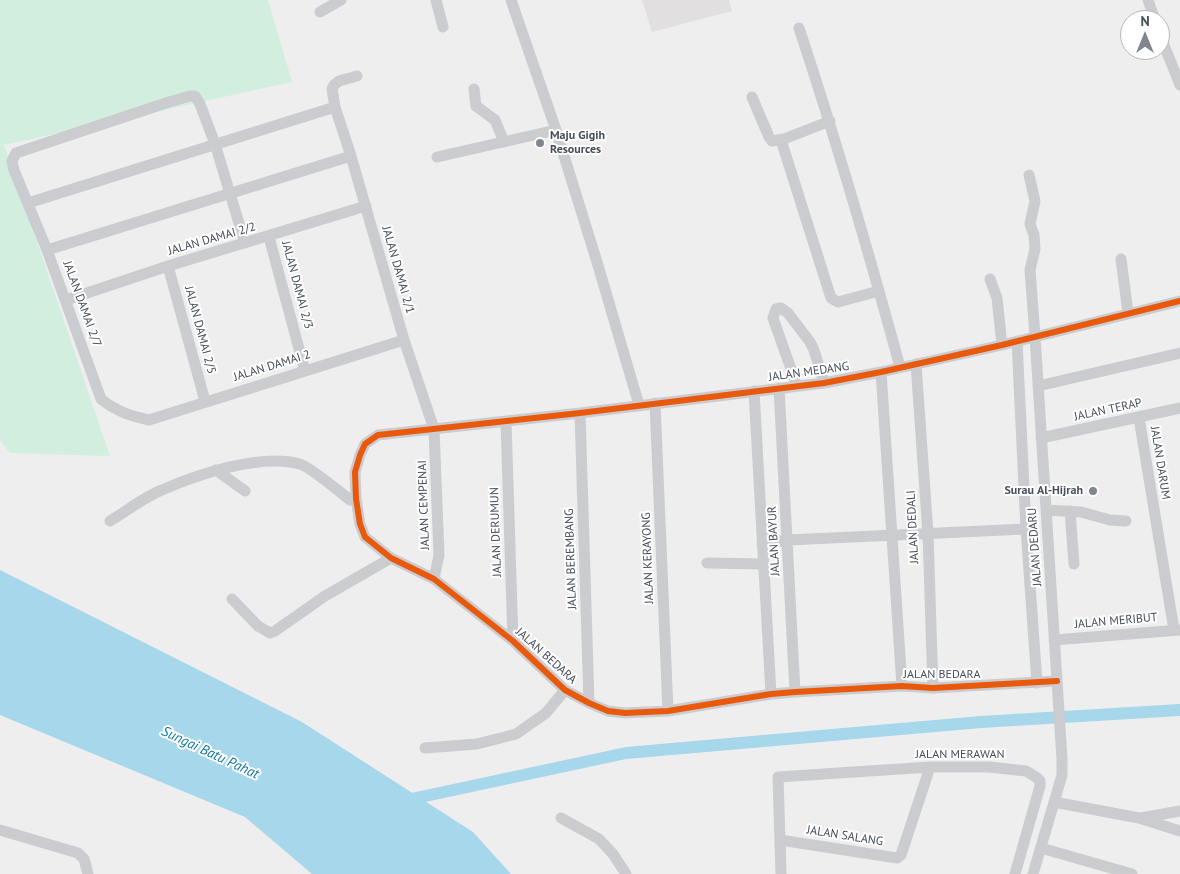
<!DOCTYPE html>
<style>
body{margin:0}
#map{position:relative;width:1180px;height:874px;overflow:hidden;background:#efeeee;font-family:"PT Sans",sans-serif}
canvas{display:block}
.north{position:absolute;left:1120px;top:10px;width:50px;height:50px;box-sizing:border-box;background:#fff;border:1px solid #b5b8bd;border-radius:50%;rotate:0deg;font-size:14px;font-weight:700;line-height:20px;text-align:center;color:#454e5a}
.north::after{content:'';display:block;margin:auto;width:18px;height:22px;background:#80868e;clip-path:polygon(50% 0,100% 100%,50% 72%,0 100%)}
</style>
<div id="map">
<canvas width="1180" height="874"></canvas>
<div class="north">N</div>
</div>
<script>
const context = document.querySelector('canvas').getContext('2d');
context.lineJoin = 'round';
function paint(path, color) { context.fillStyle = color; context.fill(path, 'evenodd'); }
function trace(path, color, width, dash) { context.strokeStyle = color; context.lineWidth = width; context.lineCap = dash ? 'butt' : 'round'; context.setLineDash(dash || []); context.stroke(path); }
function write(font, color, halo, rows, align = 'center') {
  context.font = font + ' "PT Sans",sans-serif'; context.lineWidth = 4; context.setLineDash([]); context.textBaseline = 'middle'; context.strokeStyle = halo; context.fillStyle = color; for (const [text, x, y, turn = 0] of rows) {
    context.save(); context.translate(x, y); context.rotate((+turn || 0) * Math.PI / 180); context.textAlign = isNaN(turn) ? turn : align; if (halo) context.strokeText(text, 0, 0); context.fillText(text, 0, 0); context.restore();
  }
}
paint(new Path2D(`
 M 642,0 L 729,0 L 732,11 L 652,32 Z`), '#e1dfe0');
paint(new Path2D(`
 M 0,0 L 268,0 L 292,82 L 4,145 L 110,456 L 10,453 L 0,440 Z`), '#d2eedf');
paint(new Path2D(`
 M 0,570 L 302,722 L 473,832 L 511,874 L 312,874 L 245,817 L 0,715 Z`), '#a7d7eb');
trace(new Path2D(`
 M 402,801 L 626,753 L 981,722 L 1180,710`), '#a7d7eb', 12);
trace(new Path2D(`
 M 436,0 L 443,27
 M 511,0 L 556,130 L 597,262 L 639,405
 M 1148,0 L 1155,20
 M 320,12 L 341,0
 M 799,28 C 836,140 869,253 900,367
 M 1160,35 L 1180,85
 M 357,76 L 339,81 L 334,85 L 332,89 L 335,107 L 351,156 L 404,340 L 434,429 L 439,555 L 434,579
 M 474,89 L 476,106 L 495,120 L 504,142
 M 752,97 L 769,137 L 772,141 L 784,139 L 830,121
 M 781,140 L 831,298 L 838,302 L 879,291
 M 437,157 L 556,130
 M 1029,175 L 1035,201 L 1030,224 L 1034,235 L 1035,249 L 1030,270 L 1035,336 L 1062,759 L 1062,775 L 1033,874
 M 28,203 L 335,107
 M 269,237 L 305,371
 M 245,243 L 215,144 L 200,104 L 195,96 L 190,96 L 169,102 L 16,153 L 12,161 L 14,170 L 47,250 L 101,399 C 116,411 130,416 149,420 L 404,340
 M 47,250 L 351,156
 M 1121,259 L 1128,313
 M 168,266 L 205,401
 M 990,279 L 997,298 L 1002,345
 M 66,300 L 168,266 L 366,206
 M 1017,341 L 1026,529 L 1037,683
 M 916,364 L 928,534 L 933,688
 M 881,372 L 902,686
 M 797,386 L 773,318 L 776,309 L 781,308 L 788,313 L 810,342 L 814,350 L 824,383
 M 1038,386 L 1180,353
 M 779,388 L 795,692
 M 754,391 L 771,694
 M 655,403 L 668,711
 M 580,413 L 589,703
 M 1139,418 L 1174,630
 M 506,422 L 513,641
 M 1041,438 L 1180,408
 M 216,470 L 245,491
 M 1046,510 L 1081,512 L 1110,520 L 1126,521
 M 1070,511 L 1074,564
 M 110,521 C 127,511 144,497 162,490 C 198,474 262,453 300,464 C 310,467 340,492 350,500 L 356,499
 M 762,544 L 788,540 L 1026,529
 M 707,563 L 763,564
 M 232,599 L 258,626 L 270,633 L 275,631 L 325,596 L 391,558
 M 1054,640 L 1180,630
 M 1057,681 L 933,688 L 902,686 L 795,692 L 771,694 L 668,711 L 625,713 L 608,711 L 589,703 L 565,690 L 513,641 L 434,579 L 391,558 L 365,537 L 360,524 L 356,499 L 355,472 L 360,455 L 365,444 L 378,435 L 580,413 L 824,383 L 881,372 L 1002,345 L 1180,301
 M 425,748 L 477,744 L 516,734 L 546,713 L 565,690
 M 1054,802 L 1139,818 L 1180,831
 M 561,818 L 599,839 L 613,854 L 626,874
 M 1141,818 L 1180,811
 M 0,830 L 78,853 L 84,859 L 88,874
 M 780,840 L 897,858 L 901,855 L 930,767
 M 1041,848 L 1132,874
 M 781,874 L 778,777 L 930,767 L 989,767 L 1026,771 L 1036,777 L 1040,781 L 1040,786 L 1015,874`), '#cacccf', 11);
trace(new Path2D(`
 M 1057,681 L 933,688 L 902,686 L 795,692 L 771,694 L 668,711 L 625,713 L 608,711 L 589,703 L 565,690 L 513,641 L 434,579 L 391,558 L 365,537 L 360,524 L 356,499 L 355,472 L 360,455 L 365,444 L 378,435 L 580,413 L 824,383 L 881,372 L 1002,345 L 1180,301`), '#e8590c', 6);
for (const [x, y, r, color] of [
 [540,143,5,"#80868e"],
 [1093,491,5,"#80868e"]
]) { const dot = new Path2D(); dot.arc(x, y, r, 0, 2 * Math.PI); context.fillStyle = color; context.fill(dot); trace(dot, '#fff', 2); }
write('bold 12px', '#454e5a', '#fff', [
 ["Maju Gigih",550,136],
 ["Resources",550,150],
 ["Surau Al-Hijrah",1083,491,"right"]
], 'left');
write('12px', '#454e5a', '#fff', [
 ["JALAN DAMAI 2/2",212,239,-16],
 ["JALAN DAMAI 2/1",398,270,74],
 ["JALAN DAMAI 2/3",297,285,75],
 ["JALAN DAMAI 2/7",82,304,70],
 ["JALAN DAMAI 2/5",200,330,75],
 ["JALAN DAMAI 2",272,366,-17],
 ["JALAN MEDANG",809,372,-8],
 ["JALAN TERAP",1108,410,-12],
 ["JALAN DARUM",1160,463,81],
 ["JALAN CEMPENAI",424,505,-92],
 ["JALAN DEDALI",913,527,-93],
 ["JALAN DERUMUN",496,532,-92],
 ["JALAN BAYUR",774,541,-93],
 ["JALAN DEDARU",1035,547,-94],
 ["JALAN KERAYONG",648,558,-92],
 ["JALAN BEREMBANG",571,559,-92],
 ["JALAN MERIBUT",1116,621,-5],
 ["JALAN BEDARA",546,656,42],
 ["JALAN BEDARA",942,675],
 ["JALAN MERAWAN",960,755],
 ["JALAN SALANG",845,836,9]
]);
write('italic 14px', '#0e78a4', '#fff', [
 ["Sungai Batu Pahat",210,753,25]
]);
</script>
